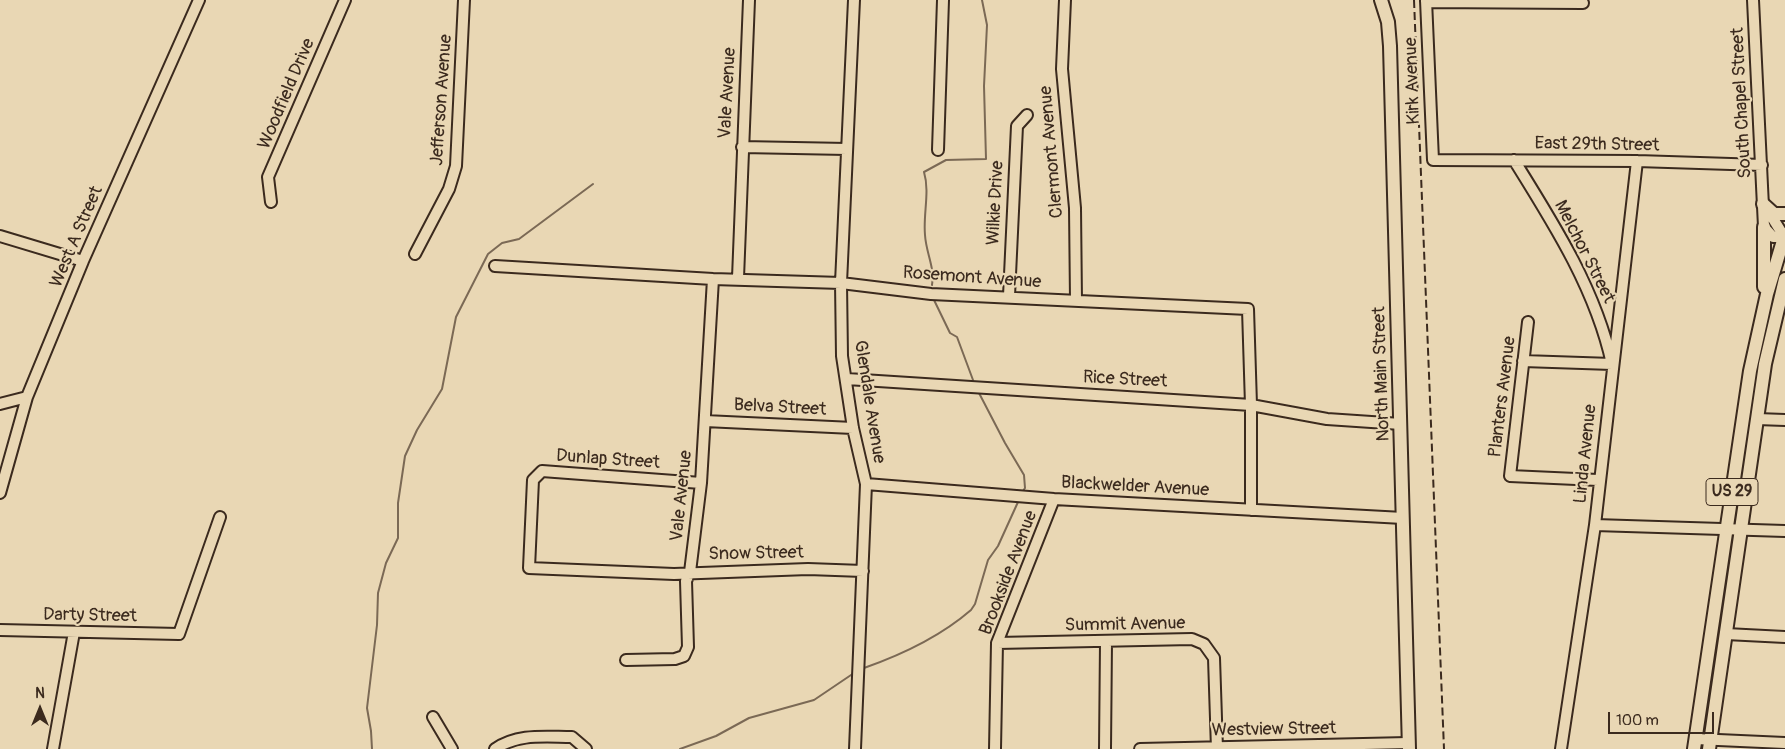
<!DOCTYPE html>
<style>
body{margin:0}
#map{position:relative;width:1785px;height:749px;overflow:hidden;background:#e9d7b4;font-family:Pangolin,sans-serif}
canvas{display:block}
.north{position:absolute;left:15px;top:684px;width:50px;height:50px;-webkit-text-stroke:4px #e9d7b4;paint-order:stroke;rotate:0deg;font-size:14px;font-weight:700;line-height:20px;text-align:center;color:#3b2a1e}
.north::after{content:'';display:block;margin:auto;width:18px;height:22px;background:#3b2a1e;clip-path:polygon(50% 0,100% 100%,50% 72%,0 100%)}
.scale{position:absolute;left:1608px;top:712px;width:106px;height:22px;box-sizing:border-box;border:2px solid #3b2a1e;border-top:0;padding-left:6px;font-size:15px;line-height:18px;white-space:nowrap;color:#3b2a1e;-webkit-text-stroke:4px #e9d7b4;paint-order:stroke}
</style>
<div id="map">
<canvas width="1785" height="749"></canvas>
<div class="north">N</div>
<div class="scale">100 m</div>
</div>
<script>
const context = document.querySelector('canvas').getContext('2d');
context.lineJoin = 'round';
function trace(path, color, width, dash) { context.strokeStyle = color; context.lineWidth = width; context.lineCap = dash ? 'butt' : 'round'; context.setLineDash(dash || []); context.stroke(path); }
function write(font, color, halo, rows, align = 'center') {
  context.font = font + ' Pangolin,sans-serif'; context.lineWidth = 4.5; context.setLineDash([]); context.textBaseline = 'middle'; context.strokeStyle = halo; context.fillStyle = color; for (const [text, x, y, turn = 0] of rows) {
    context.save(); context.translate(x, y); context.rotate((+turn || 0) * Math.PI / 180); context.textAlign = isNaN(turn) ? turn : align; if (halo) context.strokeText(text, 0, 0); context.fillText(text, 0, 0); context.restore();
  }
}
trace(new Path2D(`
 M 932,285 C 935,267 926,253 925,235 C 923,214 930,192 924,172 L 946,160 L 986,159 L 984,86 L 987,25 L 982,0
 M 934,300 L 950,333 L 957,337 L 973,380
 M 979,393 L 1005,443 L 1024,475 L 1025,488 L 1023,491
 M 864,668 C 901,655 941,636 971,610 L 975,604 L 988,560 L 998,546 L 1018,502
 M 372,749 L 371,731 L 367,708 L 377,625 L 378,593 L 386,563 L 398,538 L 398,503 L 405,456 L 417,430 L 442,389 L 456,317 L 488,254 L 502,243 L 519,239 L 593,184
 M 680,749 L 716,736 L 749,718 L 814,700 L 854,673`), '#7b6955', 2);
const minor = new Path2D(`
 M 854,0 L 841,283 L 842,356 L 853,428 L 866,484 L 855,749
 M 1065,0 L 1062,69 L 1075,208 L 1076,301
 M 1426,0 L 1433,160 L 1637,161 L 1762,165
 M 1753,0 L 1764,227 L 1773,237 L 1784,237
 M 1426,2 L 1583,3
 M 742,147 L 847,149
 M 938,150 L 943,0
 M 1514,160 C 1554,224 1596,290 1612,364 L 1523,361
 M 271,202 L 268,177 L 345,0
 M 1767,209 L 1785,238
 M 0,236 L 83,261
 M 415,254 L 449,189 L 456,166 L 464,0
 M 495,266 L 713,279 L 841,283 L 931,294 L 1248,309 L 1251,405 L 1251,510
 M 738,278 L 749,0
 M 1009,296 L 1017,126 L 1027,115
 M 1528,322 L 1510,476 L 1598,480
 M 847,379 L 1251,405 L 1327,419 L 1401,424
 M 0,404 L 27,397
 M 1757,419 L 1785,420
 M 705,421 L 853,428
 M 701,483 L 542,471 L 533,480 L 529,568 L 674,574 L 808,569 L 863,571
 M 866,484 L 1054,499 L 1403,518
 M 0,493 L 27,397 L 83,261 L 199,0
 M 1595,525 L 1785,531
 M 0,630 L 179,634 L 220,517
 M 1726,634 L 1785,637
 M 997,643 L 1192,639 L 1204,644 L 1214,658 L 1217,749
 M 626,660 L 675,659 L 684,656 L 688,647 L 686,581 L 690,572 L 701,483 L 713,279
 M 433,717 L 452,749
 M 1696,739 L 1785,743
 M 53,749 L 74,632
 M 495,749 C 518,733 545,737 572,737 L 586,749
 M 995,749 L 997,643 L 1054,499
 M 1105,749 L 1106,642
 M 1140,749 L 1408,743
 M 1561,749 L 1595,525 L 1637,161`);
const major = new Path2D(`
 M 1381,0 L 1388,22 L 1390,46 L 1409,749
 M 1763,204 L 1774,214 L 1785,214
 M 1764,227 L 1764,287
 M 1694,749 L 1750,371 L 1767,294 L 1785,234
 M 1709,749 L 1765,364 L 1785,279`);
trace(minor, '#3b2a1e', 14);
trace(major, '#3b2a1e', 16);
trace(minor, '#e9d7b4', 10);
trace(major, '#e9d7b4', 12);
trace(new Path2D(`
 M 1414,0 L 1444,749`), '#3b2a1e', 2, [8, 4]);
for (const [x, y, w] of [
 [1732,492,52]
]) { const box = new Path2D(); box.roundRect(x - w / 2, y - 13.5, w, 27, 4); context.fillStyle = '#e9d7b4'; context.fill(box); trace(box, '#3b2a1e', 1); }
write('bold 16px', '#3b2a1e', null, [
 ["US 29",1732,492]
]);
write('18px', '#3b2a1e', '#e9d7b4', [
 ["Kirk Avenue",1413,81,-92],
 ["Vale Avenue",728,93,-87],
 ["Woodfield Drive",287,94,-67],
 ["Jefferson Avenue",442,100,-86],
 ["South Chapel Street",1742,103,-93],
 ["East 29th Street",1597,145,1],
 ["Clermont Avenue",1052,152,-95],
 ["Wilkie Drive",996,203,-87],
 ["West A Street",77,237,-67],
 ["Melchor Street",1584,252,63],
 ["Rosemont Avenue",972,278,4],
 ["North Main Street",1382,374,-92],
 ["Rice Street",1125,380,3],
 ["Planters Avenue",1503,397,-83],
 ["Glendale Avenue",869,402,81],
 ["Belva Street",780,408,3],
 ["Linda Avenue",1586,454,-84],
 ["Dunlap Street",608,460,4],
 ["Blackwelder Avenue",1135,487,3],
 ["Vale Avenue",682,496,-84],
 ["Snow Street",756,554,-1],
 ["Brookside Avenue",1009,573,-69],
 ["Darty Street",90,616,1],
 ["Summit Avenue",1125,625,-1],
 ["Westview Street",1274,730,-1]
]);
</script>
